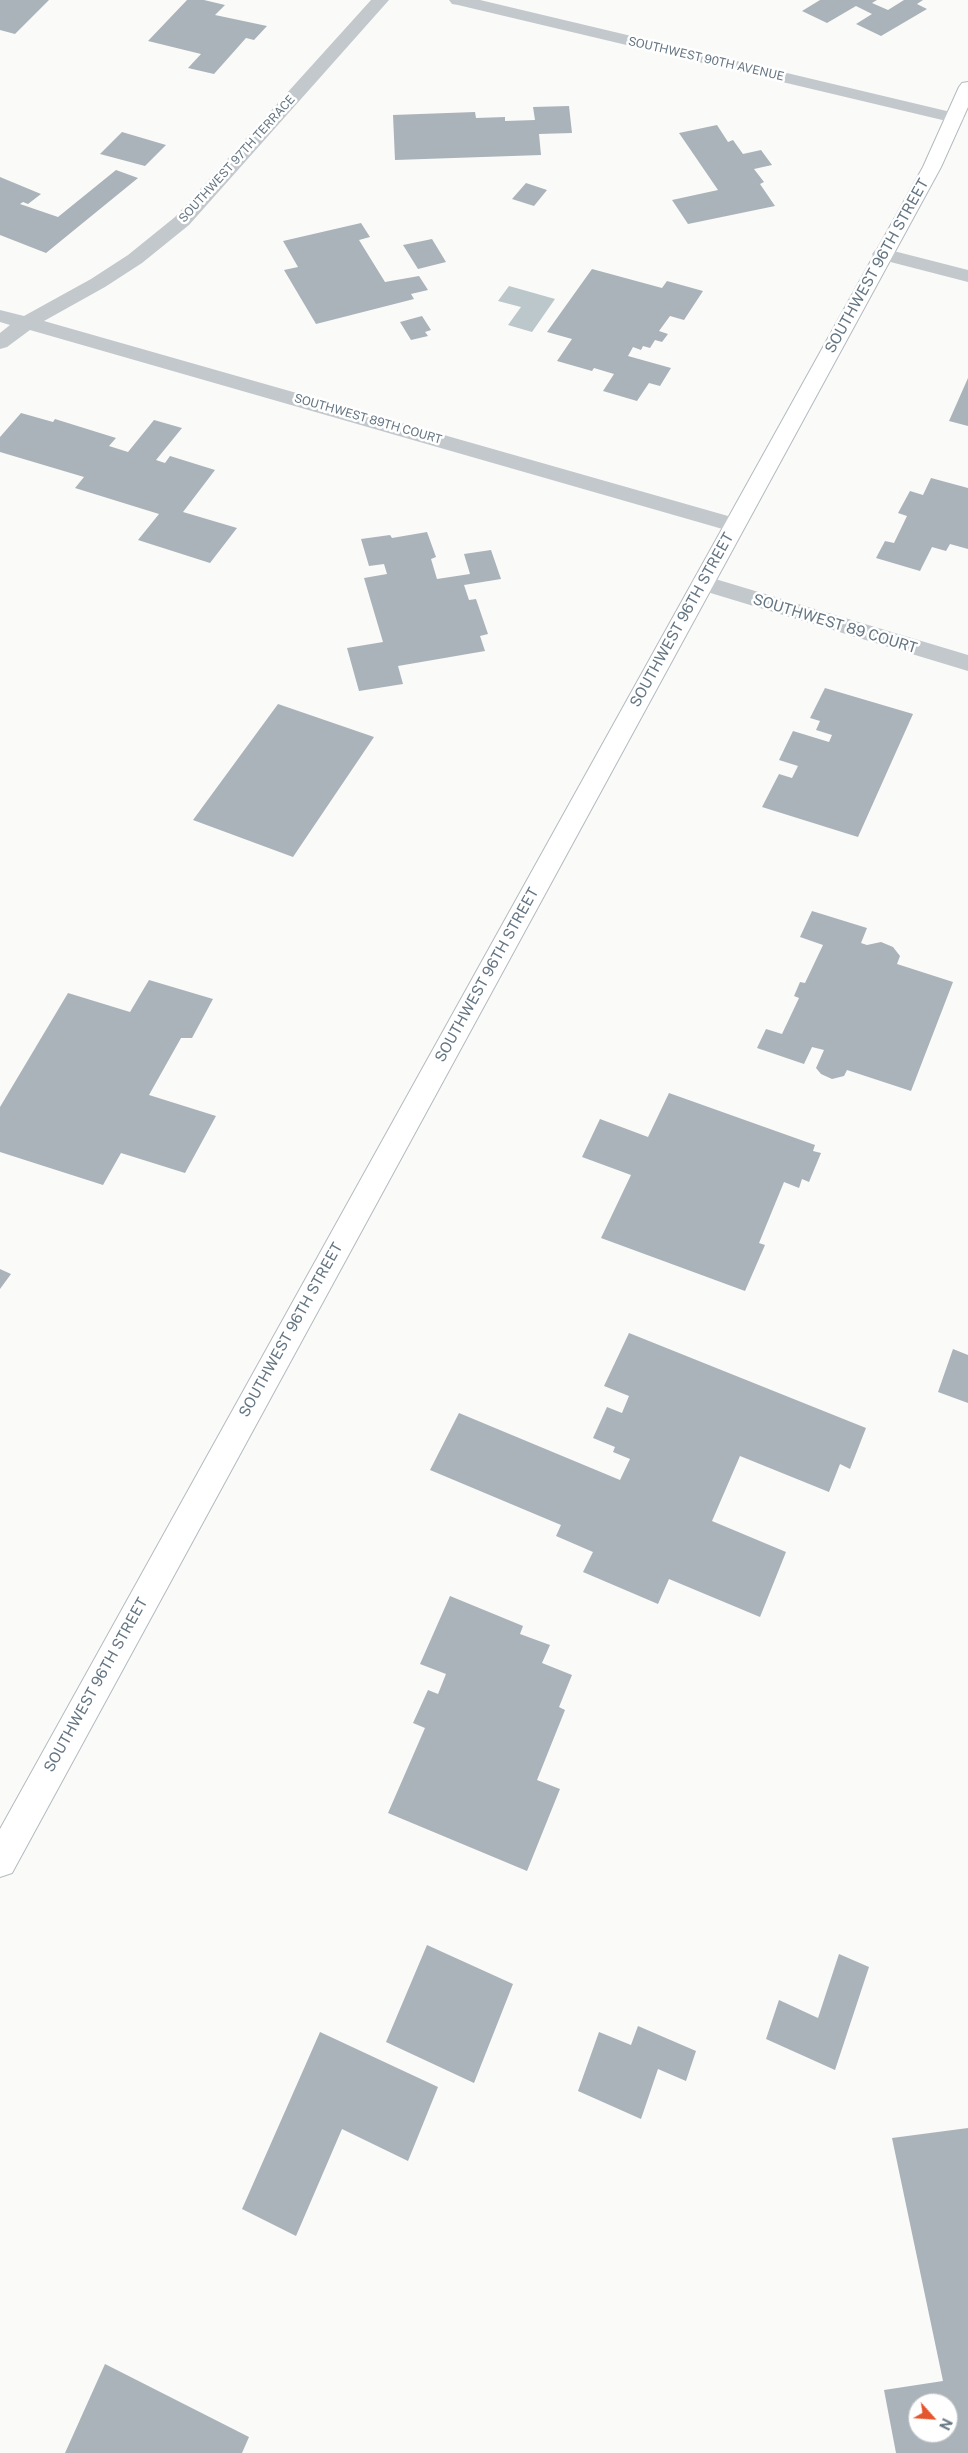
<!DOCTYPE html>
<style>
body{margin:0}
#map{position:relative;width:968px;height:2453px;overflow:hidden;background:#fafaf8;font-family:"Public Sans",sans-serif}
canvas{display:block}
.north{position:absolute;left:908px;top:2393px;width:50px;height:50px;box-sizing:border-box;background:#fff;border:1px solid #c1c8cd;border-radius:50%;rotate:116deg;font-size:14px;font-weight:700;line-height:20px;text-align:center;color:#657683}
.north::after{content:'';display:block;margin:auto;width:18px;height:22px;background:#e4572e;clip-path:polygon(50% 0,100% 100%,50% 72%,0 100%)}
</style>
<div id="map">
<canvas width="968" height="2453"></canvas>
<div class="north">N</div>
</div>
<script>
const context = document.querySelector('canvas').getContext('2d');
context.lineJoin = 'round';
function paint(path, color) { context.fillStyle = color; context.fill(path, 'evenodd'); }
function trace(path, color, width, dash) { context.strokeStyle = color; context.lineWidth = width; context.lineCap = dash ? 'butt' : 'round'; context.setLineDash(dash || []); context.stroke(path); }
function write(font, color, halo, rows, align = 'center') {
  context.font = font + ' "Public Sans",sans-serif'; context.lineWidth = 5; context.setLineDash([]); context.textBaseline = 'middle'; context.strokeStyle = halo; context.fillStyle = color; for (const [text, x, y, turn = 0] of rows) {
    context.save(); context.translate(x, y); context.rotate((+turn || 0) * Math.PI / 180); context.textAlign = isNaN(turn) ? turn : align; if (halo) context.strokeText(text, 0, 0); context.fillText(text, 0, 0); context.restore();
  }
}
paint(new Path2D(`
 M 509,286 L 555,299 L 532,332 L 508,325 L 521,307 L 498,301 Z`), '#bbc7cb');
paint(new Path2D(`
 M 0,0 L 49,0 L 15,34 L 0,30 Z
 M 187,0 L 204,0 L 225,5 L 215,15 L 267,26 L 254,40 L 246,38 L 214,74 L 188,68 L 201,54 L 148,41 Z
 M 820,0 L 877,0 L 872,3 L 888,10 L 904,0 L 923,0 L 917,4 L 927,9 L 881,36 L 856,24 L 872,14 L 856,6 L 827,23 L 802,11 Z
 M 569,106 L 572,133 L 539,134 L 541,155 L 395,160 L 393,115 L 475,112 L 476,118 L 505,117 L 505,121 L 535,120 L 533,107 Z
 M 717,125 L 728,142 L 733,140 L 743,154 L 761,150 L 772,165 L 754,169 L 764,182 L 760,184 L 775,206 L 688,224 L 672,200 L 718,190 L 679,133 Z
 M 122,132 L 166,145 L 145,166 L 100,154 Z
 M 116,170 L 138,178 L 46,253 L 0,235 L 0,177 L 41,194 L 28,204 L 23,202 L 20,204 L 58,217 Z
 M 526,183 L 547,190 L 534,206 L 512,199 Z
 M 361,223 L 370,237 L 359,240 L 385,282 L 419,276 L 428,290 L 411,294 L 414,299 L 316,324 L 284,270 L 298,267 L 283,241 Z
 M 432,239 L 446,262 L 418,269 L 403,245 Z
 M 592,269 L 662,288 L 667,281 L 703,291 L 684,320 L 670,316 L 659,331 L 668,334 L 662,342 L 655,340 L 650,348 L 643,346 L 641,350 L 633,347 L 628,356 L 671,368 L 660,386 L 649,383 L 637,401 L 603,391 L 614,374 L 594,368 L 592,371 L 557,361 L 572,339 L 547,332 Z
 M 422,316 L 431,330 L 425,332 L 428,336 L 411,340 L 400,322 Z
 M 968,378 L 968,426 L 949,421 Z
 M 21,413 L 53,422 L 55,419 L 116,438 L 109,446 L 128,452 L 154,420 L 182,428 L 156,460 L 165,463 L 170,456 L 215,470 L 183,512 L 237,528 L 210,563 L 138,540 L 159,514 L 75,488 L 84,477 L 0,452 L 0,437 Z
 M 931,478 L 968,488 L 968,549 L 950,544 L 946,551 L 932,547 L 920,571 L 876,558 L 885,541 L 894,543 L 907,516 L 898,513 L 910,491 L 923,495 Z
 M 427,532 L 436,557 L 431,559 L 437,579 L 470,574 L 464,554 L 491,550 L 501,579 L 464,585 L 469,600 L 476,599 L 488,634 L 480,636 L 485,651 L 398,666 L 403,684 L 359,691 L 347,648 L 383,642 L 364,578 L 387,574 L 384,564 L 369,566 L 361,539 L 390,535 L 392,538 Z
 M 825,688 L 913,714 L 858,837 L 762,807 L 779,774 L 792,778 L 798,766 L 779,760 L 793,731 L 829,742 L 832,735 L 816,730 L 820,721 L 810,718 Z
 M 278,704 L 374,737 L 293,857 L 193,820 Z
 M 812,911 L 867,928 L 861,943 L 867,945 L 881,942 L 893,947 L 900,956 L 897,964 L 953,982 L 911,1091 L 847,1070 L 844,1076 L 832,1079 L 821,1074 L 816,1068 L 824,1050 L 812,1047 L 804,1064 L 757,1048 L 766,1029 L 782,1034 L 799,998 L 794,996 L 800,982 L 805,983 L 823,945 L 800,937 Z
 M 149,980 L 213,999 L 192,1038 L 181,1038 L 149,1095 L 216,1116 L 185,1173 L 121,1153 L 103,1185 L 0,1152 L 0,1107 L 68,993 L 130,1012 Z
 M 669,1093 L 815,1145 L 813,1151 L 821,1153 L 809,1182 L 802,1179 L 799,1188 L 784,1182 L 759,1243 L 765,1245 L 745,1291 L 601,1238 L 631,1175 L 582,1157 L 600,1119 L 648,1137 Z
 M 0,1269 L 11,1274 L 0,1289 Z
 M 629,1333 L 866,1428 L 850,1469 L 840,1464 L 829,1492 L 740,1456 L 712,1521 L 786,1552 L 760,1617 L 669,1579 L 658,1604 L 583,1572 L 593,1552 L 556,1536 L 561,1525 L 430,1470 L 459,1413 L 620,1480 L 630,1459 L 613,1452 L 615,1447 L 593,1438 L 607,1407 L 622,1413 L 629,1396 L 604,1386 Z
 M 953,1349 L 968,1355 L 968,1403 L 938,1392 Z
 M 450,1596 L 523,1626 L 520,1634 L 550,1645 L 542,1663 L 572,1675 L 559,1707 L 565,1710 L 537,1780 L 560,1789 L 527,1871 L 388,1813 L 425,1728 L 413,1723 L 428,1690 L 438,1694 L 446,1674 L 420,1664 Z
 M 427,1945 L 513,1984 L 474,2083 L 386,2042 Z
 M 839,1954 L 869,1967 L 835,2070 L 766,2039 L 779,2000 L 818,2018 Z
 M 638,2026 L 696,2051 L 686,2081 L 658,2069 L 641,2119 L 578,2091 L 599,2032 L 631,2045 Z
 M 320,2032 L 438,2087 L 408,2161 L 342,2129 L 296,2236 L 242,2209 Z
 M 968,2128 L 968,2453 L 896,2453 L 884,2390 L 943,2381 L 892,2138 ZM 918,2403 L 948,2403 L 948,2433 L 918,2433 Z
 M 105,2364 L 249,2437 L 242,2453 L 65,2453 Z`), '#aab3b9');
const secondary = new Path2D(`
 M 968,82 L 968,107 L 941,167 L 12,1873 L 0,1877 L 0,1829 L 923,167 L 959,87 L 962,83 Z`);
trace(secondary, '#b3babf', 2);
paint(new Path2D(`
 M 371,0 L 389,0 L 189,225 L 142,263 L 105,287 L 44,321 L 742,520 L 745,525 L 742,530 L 734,532 L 726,530 L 30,330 L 7,347 L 0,349 L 0,333 L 10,325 L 0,322 L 0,310 L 24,316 L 91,279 L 128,255 L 175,217 Z
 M 449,0 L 480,0 L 955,113 L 961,114 L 964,118 L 961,122 L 955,123 L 458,5 L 452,4 Z
 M 882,248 L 968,270 L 968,282 L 875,258 L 872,254 L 875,250 Z
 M 702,575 L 968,655 L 968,671 L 694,588 L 691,583 L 694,578 Z`), '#c3c8cc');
paint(secondary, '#fff');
write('12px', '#657683', '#fff', [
 ["SOUTHWEST 90TH AVENUE",706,59,13],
 ["SOUTHWEST 97TH TERRACE",237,159,-48],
 ["SOUTHWEST 89TH COURT",368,419,16]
]);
write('15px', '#657683', '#fff', [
 ["SOUTHWEST 96TH STREET",877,266,-61],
 ["SOUTHWEST 96TH STREET",682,620,-61],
 ["SOUTHWEST 89 COURT",835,624,17],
 ["SOUTHWEST 96TH STREET",487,975,-61],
 ["SOUTHWEST 96TH STREET",291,1330,-61],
 ["SOUTHWEST 96TH STREET",96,1685,-61]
]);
</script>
